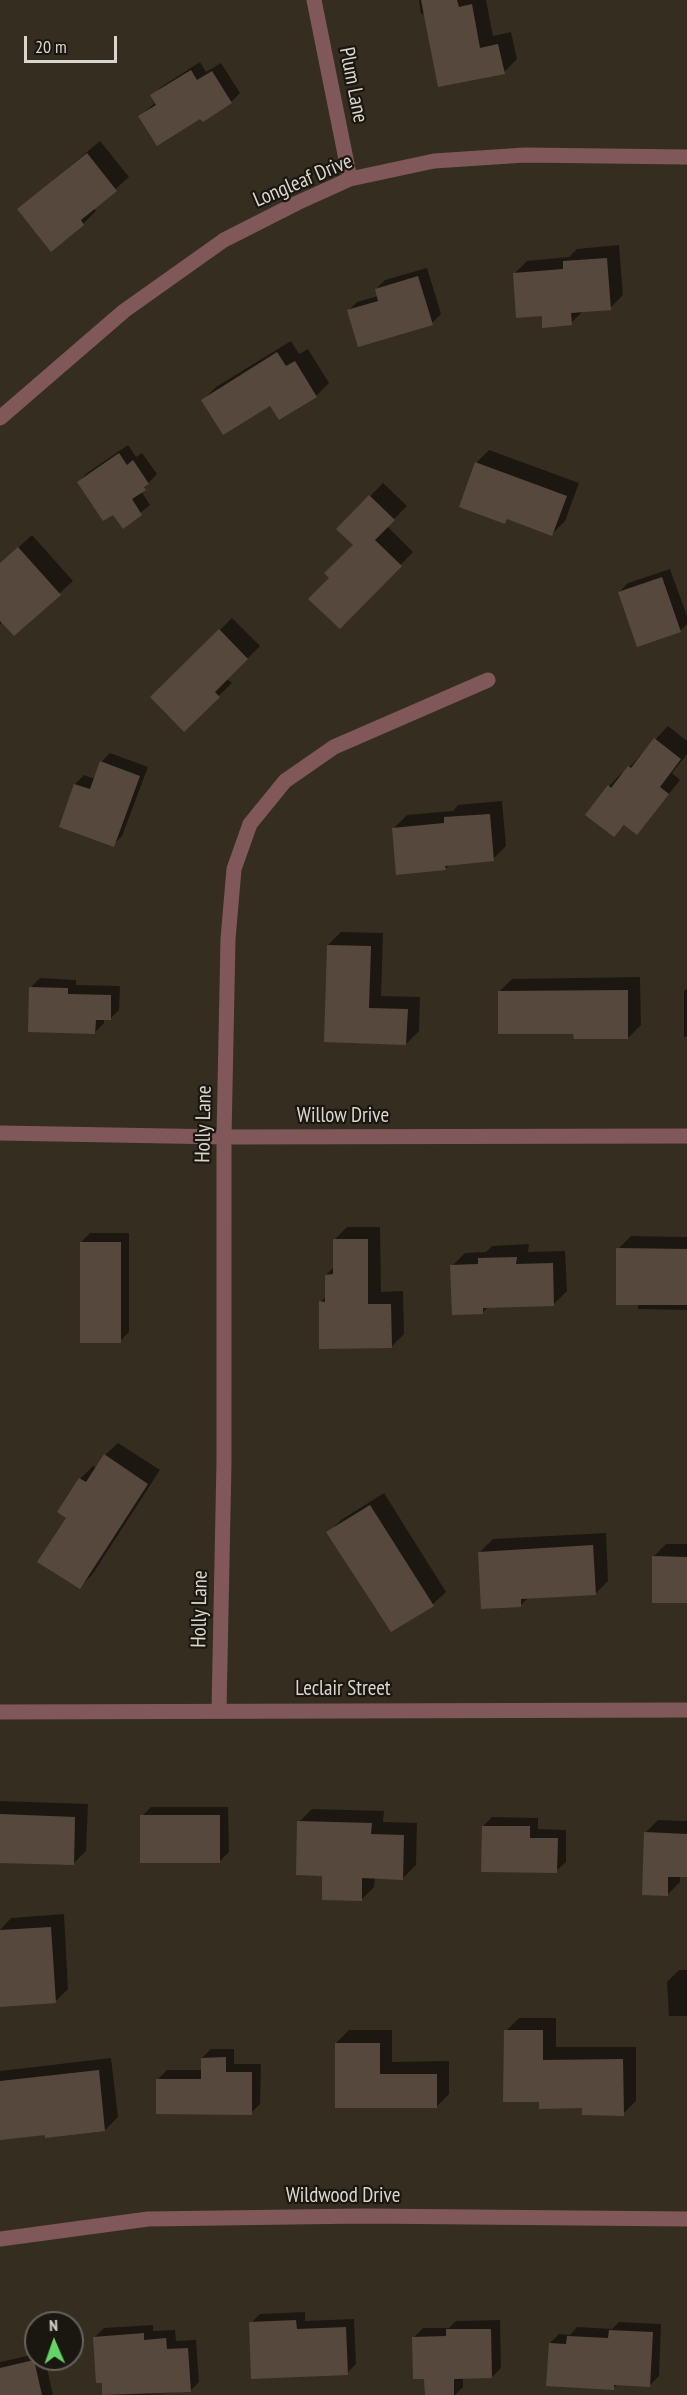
<!DOCTYPE html>
<style>
body{margin:0}
#map{position:relative;width:687px;height:2395px;overflow:hidden;background:#352e20;font-family:"PT Sans Narrow",sans-serif}
canvas{display:block}
.north{position:absolute;left:24px;top:2311px;width:60px;height:60px;box-sizing:border-box;background:#1a1610;border:2px solid #67635c;border-radius:50%;rotate:358deg;font-size:16px;font-weight:700;line-height:24px;text-align:center;color:#dbd6cd}
.north::after{content:'';display:block;margin:auto;width:21px;height:27px;background:#65d467;clip-path:polygon(50% 0,100% 100%,50% 72%,0 100%)}
.scale{position:absolute;left:24px;top:36px;width:93px;height:27px;box-sizing:border-box;border:3px solid #dbd6cd;border-top:0;padding-left:8px;font-size:18px;line-height:21px;white-space:nowrap;color:#dbd6cd;-webkit-text-stroke:4px #1a1610;paint-order:stroke}
</style>
<div id="map">
<canvas width="687" height="2395"></canvas>
<div class="north">N</div>
<div class="scale">20 m</div>
</div>
<script>
const context = document.querySelector('canvas').getContext('2d');
context.lineJoin = 'round';
function paint(path, color) { context.fillStyle = color; context.fill(path, 'evenodd'); }
function trace(path, color, width, dash) { context.strokeStyle = color; context.lineWidth = width; context.lineCap = dash ? 'butt' : 'round'; context.setLineDash(dash || []); context.stroke(path); }
function write(font, color, halo, rows, align = 'center') {
  context.font = font + ' "PT Sans Narrow",sans-serif'; context.lineWidth = 4.5; context.setLineDash([]); context.textBaseline = 'middle'; context.strokeStyle = halo; context.fillStyle = color; for (const [text, x, y, turn = 0] of rows) {
    context.save(); context.translate(x, y); context.rotate((+turn || 0) * Math.PI / 180); context.textAlign = isNaN(turn) ? turn : align; if (halo) context.strokeText(text, 0, 0); context.fillText(text, 0, 0); context.restore();
  }
}
paint(new Path2D(`
 M 419,0 L 486,0 L 493,36 L 511,32 L 517,59 L 504,72 L 425,13 L 421,14 Z
 M 200,62 L 206,72 L 221,63 L 240,93 L 231,102 L 201,117 L 140,116 L 156,102 L 152,96 L 161,87 Z
 M 100,141 L 129,177 L 94,208 L 96,211 L 83,224 L 19,209 Z
 M 619,245 L 623,295 L 610,308 L 584,310 L 571,323 L 543,315 L 514,274 L 527,261 L 569,257 L 577,249 Z
 M 427,268 L 441,314 L 432,323 L 348,311 L 357,302 L 378,296 L 376,289 L 385,280 Z
 M 291,341 L 299,354 L 308,349 L 329,383 L 316,396 L 280,418 L 270,404 L 203,400 L 216,387 Z
 M 128,445 L 136,457 L 142,453 L 157,474 L 141,491 L 150,505 L 123,527 L 113,512 L 78,482 L 87,473 Z
 M 489,450 L 579,483 L 565,521 L 552,534 L 509,518 L 505,522 L 476,463 Z
 M 383,483 L 407,506 L 387,526 L 413,552 L 340,627 L 331,578 L 355,545 L 338,529 Z
 M 32,535 L 73,581 L 14,634 L 3,621 L 0,624 L 0,564 Z
 M 670,569 L 687,616 L 687,624 L 680,631 L 619,592 L 628,583 Z
 M 232,618 L 260,646 L 227,679 L 232,683 L 184,730 L 152,697 Z
 M 668,726 L 687,741 L 687,754 L 672,773 L 680,780 L 637,833 L 626,824 L 614,835 L 587,814 L 609,786 L 622,773 L 623,774 Z
 M 110,753 L 148,767 L 122,836 L 113,845 L 60,826 L 75,784 L 84,775 L 95,779 L 101,762 Z
 M 502,801 L 506,846 L 493,859 L 450,864 L 445,869 L 394,828 L 407,815 L 453,811 L 458,805 Z
 M 341,932 L 383,933 L 381,996 L 420,997 L 419,1031 L 406,1044 L 325,1041 L 328,945 Z
 M 640,977 L 641,1025 L 628,1038 L 575,1032 L 499,992 L 512,979 Z
 M 40,978 L 76,980 L 76,985 L 120,986 L 119,1010 L 110,1019 L 104,1019 L 104,1023 L 95,1032 L 31,987 Z
 M 687,988 L 687,1037 L 684,1037 L 684,991 Z
 M 347,1227 L 380,1227 L 381,1292 L 403,1291 L 404,1334 L 391,1347 L 321,1302 L 326,1296 L 326,1275 L 334,1267 L 334,1240 Z
 M 90,1233 L 129,1233 L 129,1332 L 120,1341 L 81,1242 Z
 M 631,1236 L 687,1237 L 687,1310 L 638,1309 L 638,1303 L 618,1249 Z
 M 529,1244 L 528,1252 L 565,1251 L 567,1291 L 554,1304 L 489,1306 L 483,1312 L 452,1266 L 465,1253 L 486,1252 L 492,1246 Z
 M 118,1443 L 160,1470 L 92,1575 L 80,1587 L 68,1517 L 59,1512 L 80,1479 L 93,1466 L 97,1468 L 105,1455 Z
 M 384,1493 L 446,1592 L 433,1604 L 391,1630 L 328,1533 L 341,1520 Z
 M 606,1533 L 608,1581 L 595,1594 L 528,1598 L 521,1605 L 480,1552 L 493,1539 Z
 M 666,1544 L 687,1544 L 687,1601 L 653,1557 Z
 M 0,1801 L 88,1804 L 86,1851 L 73,1864 L 0,1861 Z
 M 151,1807 L 228,1807 L 229,1852 L 220,1861 L 142,1816 Z
 M 312,1809 L 384,1811 L 383,1822 L 417,1823 L 416,1865 L 403,1878 L 375,1877 L 374,1887 L 361,1900 L 324,1875 L 299,1822 Z
 M 492,1817 L 538,1818 L 538,1829 L 566,1830 L 566,1862 L 556,1871 L 483,1826 Z
 M 658,1820 L 687,1821 L 687,1876 L 680,1875 L 680,1882 L 667,1895 L 645,1833 Z
 M 64,1914 L 68,1989 L 55,2002 L 0,2005 L 0,1930 L 11,1918 Z
 M 679,1970 L 687,1970 L 687,2016 L 669,2016 L 667,1982 Z
 M 519,2018 L 556,2018 L 556,2047 L 636,2047 L 636,2101 L 623,2114 L 540,2100 L 506,2031 Z
 M 349,2030 L 392,2030 L 392,2062 L 449,2061 L 449,2094 L 436,2107 L 337,2107 L 336,2043 Z
 M 211,2049 L 234,2049 L 234,2064 L 261,2064 L 260,2104 L 251,2113 L 158,2079 L 167,2070 L 202,2070 L 202,2058 Z
 M 111,2058 L 118,2117 L 105,2130 L 0,2138 L 0,2071 Z
 M 305,2312 L 305,2321 L 354,2319 L 356,2364 L 347,2373 L 251,2323 L 260,2314 Z
 M 500,2320 L 501,2368 L 492,2377 L 463,2378 L 463,2387 L 455,2395 L 426,2395 L 426,2377 L 414,2337 L 423,2328 L 449,2328 L 456,2321 Z
 M 619,2322 L 661,2324 L 659,2376 L 650,2385 L 618,2384 L 613,2388 L 550,2343 L 559,2334 L 570,2335 L 577,2327 L 612,2329 Z
 M 153,2325 L 153,2331 L 175,2330 L 176,2341 L 196,2340 L 199,2382 L 190,2391 L 147,2395 L 104,2395 L 95,2337 L 104,2328 Z
 M 36,2354 L 36,2359 L 45,2359 L 53,2395 L 0,2395 L 0,2362 Z`), '#0007');
paint(new Path2D(`
 M 421,0 L 457,0 L 459,7 L 472,4 L 480,48 L 498,44 L 505,74 L 438,87 Z
 M 191,70 L 197,80 L 212,71 L 232,103 L 203,122 L 200,119 L 157,146 L 138,116 L 156,105 L 150,95 Z
 M 87,153 L 117,191 L 81,220 L 84,225 L 51,252 L 17,209 Z
 M 607,258 L 611,310 L 571,313 L 572,325 L 542,328 L 542,316 L 516,318 L 513,273 L 563,269 L 563,261 Z
 M 418,276 L 433,325 L 358,347 L 347,310 L 378,301 L 375,289 Z
 M 277,352 L 286,366 L 295,361 L 317,397 L 279,420 L 270,406 L 223,435 L 201,400 Z
 M 119,453 L 127,465 L 133,460 L 149,484 L 144,487 L 146,490 L 132,499 L 142,515 L 123,529 L 113,515 L 103,521 L 77,482 Z
 M 475,462 L 567,496 L 552,536 L 507,519 L 505,524 L 459,507 Z
 M 369,495 L 395,520 L 375,540 L 402,566 L 340,629 L 308,599 L 329,578 L 324,573 L 353,545 L 336,529 Z
 M 18,547 L 61,595 L 14,636 L 0,621 L 0,563 Z
 M 662,577 L 681,632 L 637,647 L 618,592 Z
 M 219,629 L 248,659 L 215,692 L 220,697 L 184,732 L 150,697 Z
 M 654,738 L 681,759 L 660,787 L 669,794 L 637,835 L 624,825 L 614,837 L 585,815 L 608,785 L 611,788 L 628,766 L 631,768 Z
 M 100,761 L 140,776 L 114,847 L 59,827 L 74,784 L 90,789 Z
 M 490,814 L 494,861 L 445,866 L 446,870 L 396,875 L 392,828 L 444,823 L 444,817 Z
 M 327,945 L 371,946 L 369,1008 L 408,1009 L 406,1045 L 324,1042 Z
 M 29,987 L 68,988 L 68,994 L 111,995 L 111,1020 L 96,1020 L 95,1034 L 28,1032 Z
 M 628,990 L 628,1039 L 574,1039 L 573,1034 L 498,1034 L 498,991 Z
 M 333,1239 L 368,1239 L 368,1304 L 391,1304 L 392,1348 L 319,1349 L 319,1301 L 325,1302 L 325,1275 L 333,1274 Z
 M 80,1242 L 121,1242 L 121,1343 L 80,1343 Z
 M 616,1248 L 687,1249 L 687,1305 L 616,1305 Z
 M 517,1257 L 516,1264 L 553,1263 L 554,1306 L 483,1308 L 483,1314 L 452,1315 L 450,1265 L 478,1264 L 478,1258 Z
 M 104,1454 L 148,1484 L 80,1589 L 37,1562 L 66,1518 L 57,1512 L 79,1478 L 86,1482 Z
 M 370,1505 L 434,1606 L 391,1632 L 326,1532 Z
 M 593,1545 L 596,1595 L 521,1599 L 521,1607 L 481,1609 L 478,1552 Z
 M 652,1556 L 687,1557 L 687,1603 L 652,1603 Z
 M 0,1814 L 75,1817 L 74,1865 L 0,1863 Z
 M 140,1815 L 220,1815 L 220,1863 L 140,1863 Z
 M 297,1821 L 372,1823 L 371,1834 L 404,1835 L 403,1880 L 362,1878 L 362,1901 L 322,1900 L 322,1876 L 296,1875 Z
 M 482,1826 L 530,1826 L 530,1838 L 558,1838 L 557,1873 L 481,1872 Z
 M 644,1832 L 687,1834 L 687,1877 L 668,1877 L 668,1896 L 642,1895 Z
 M 51,1927 L 56,2003 L 0,2007 L 0,1930 Z
 M 504,2030 L 543,2030 L 543,2060 L 623,2059 L 624,2116 L 582,2115 L 582,2108 L 539,2109 L 539,2102 L 503,2102 Z
 M 335,2043 L 380,2043 L 380,2074 L 437,2074 L 437,2108 L 335,2108 Z
 M 226,2057 L 226,2072 L 252,2072 L 252,2115 L 156,2114 L 156,2079 L 201,2079 L 201,2058 Z
 M 99,2070 L 105,2131 L 45,2138 L 45,2135 L 0,2140 L 0,2081 Z
 M 296,2320 L 297,2329 L 346,2327 L 348,2375 L 251,2379 L 249,2322 Z
 M 446,2329 L 491,2329 L 492,2378 L 454,2379 L 454,2395 L 425,2395 L 424,2379 L 413,2379 L 412,2337 L 446,2336 Z
 M 609,2330 L 653,2332 L 650,2387 L 614,2385 L 614,2390 L 546,2386 L 549,2343 L 566,2344 L 567,2336 L 608,2338 Z
 M 144,2333 L 144,2340 L 166,2338 L 167,2349 L 188,2348 L 191,2392 L 102,2395 L 102,2383 L 96,2383 L 93,2337 Z
 M 34,2360 L 42,2395 L 0,2395 L 0,2368 Z`), '#57483e');
trace(new Path2D(`
 M 314,0 L 350,179
 M 0,418 L 124,311 L 224,240 L 297,203 L 350,179 L 434,161 L 525,155 L 687,157
 M 0,1133 L 224,1137 L 687,1136
 M 219,1710 L 224,1462 L 224,1137 L 228,939 L 234,869 L 250,824 L 285,781 L 334,747 L 488,680
 M 0,1712 L 687,1710
 M 0,2239 L 148,2219 L 364,2216 L 687,2219`), '#815859', 15);
write('21px', '#dbd6cd', '#1a1610', [
 ["Plum Lane",353,85,79],
 ["Longleaf Drive",303,181,-23],
 ["Willow Drive",343,1116],
 ["Holly Lane",204,1124,-89],
 ["Holly Lane",200,1609,-89],
 ["Leclair Street",343,1689],
 ["Wildwood Drive",343,2196]
]);
</script>
